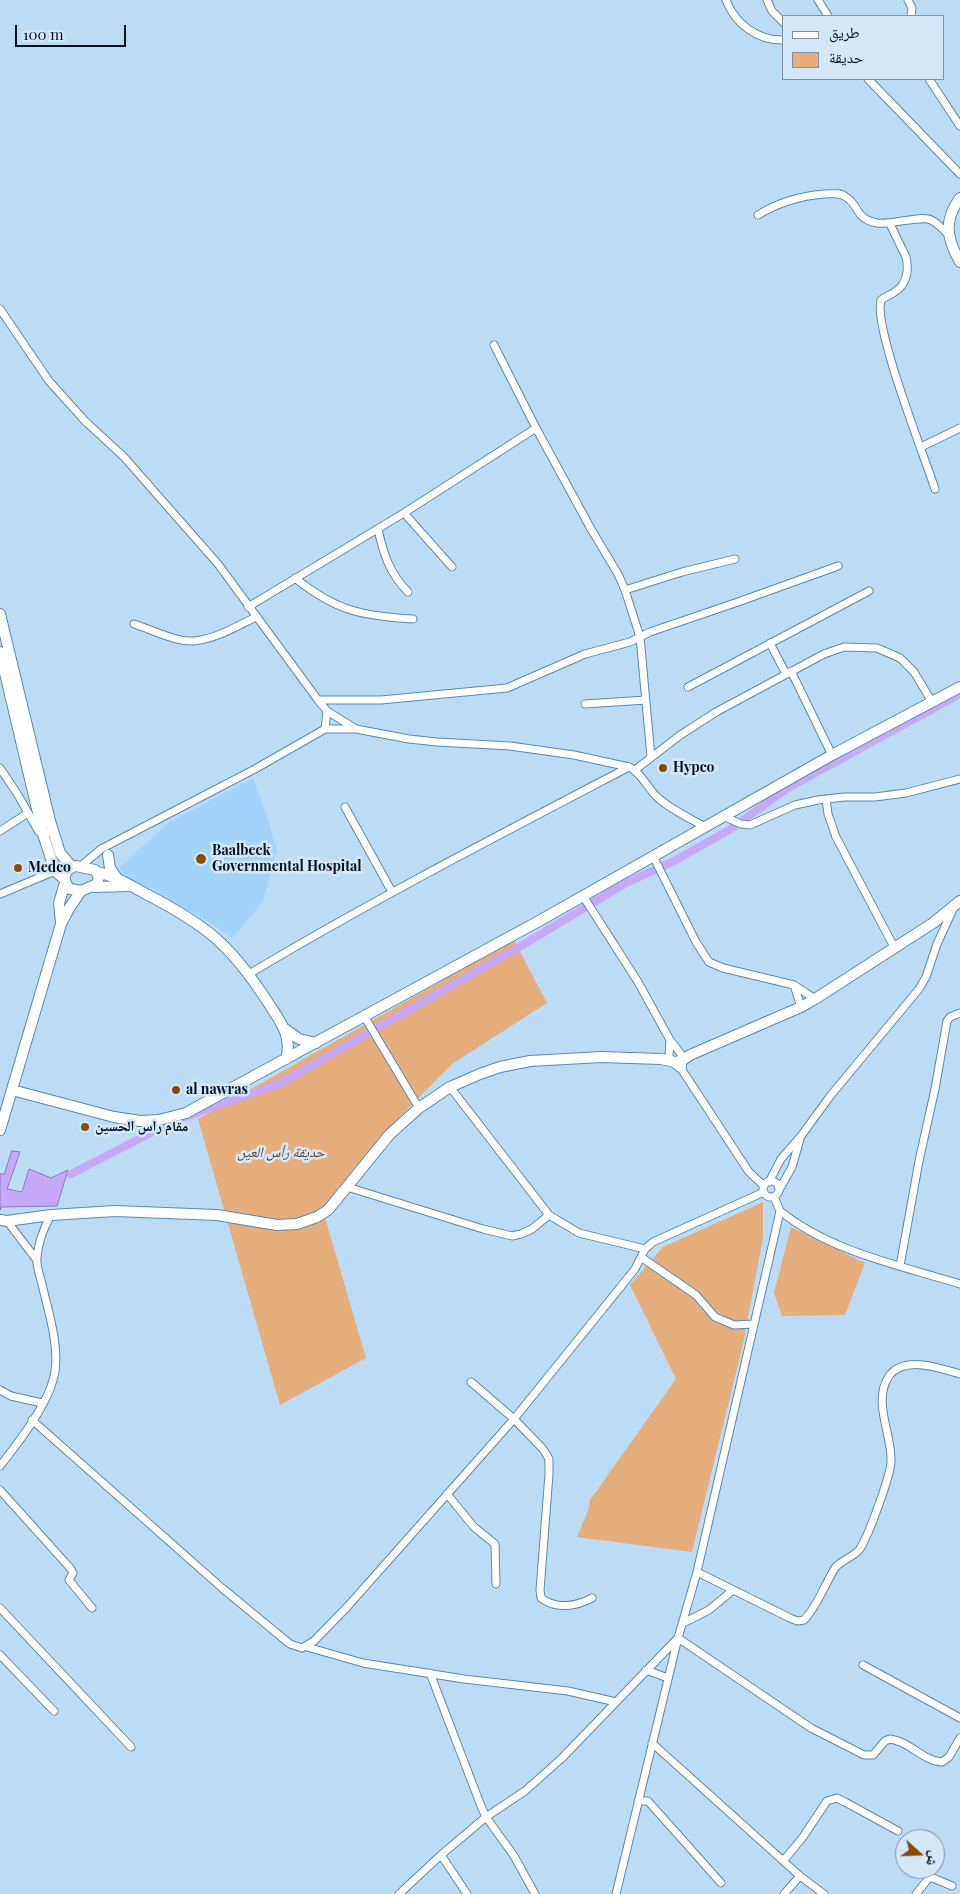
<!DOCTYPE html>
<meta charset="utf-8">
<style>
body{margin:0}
#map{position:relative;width:960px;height:1894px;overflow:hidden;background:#bcdcf6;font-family:"Playfair Display","Noto Naskh Arabic",serif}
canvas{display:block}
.legend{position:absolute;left:782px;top:15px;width:162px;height:65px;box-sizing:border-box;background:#d2e8f9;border:1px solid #7e92a3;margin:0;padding:6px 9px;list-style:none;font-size:15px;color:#001221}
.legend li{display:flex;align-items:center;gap:10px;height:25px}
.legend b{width:25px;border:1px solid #7e92a3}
.north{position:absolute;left:895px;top:1829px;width:50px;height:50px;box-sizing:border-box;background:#d2e8f9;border:1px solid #7e92a3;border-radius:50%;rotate:110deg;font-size:14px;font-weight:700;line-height:20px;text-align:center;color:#001221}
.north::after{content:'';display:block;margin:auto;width:18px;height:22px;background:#864c03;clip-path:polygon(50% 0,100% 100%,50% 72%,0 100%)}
.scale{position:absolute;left:15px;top:25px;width:111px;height:22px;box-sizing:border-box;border:2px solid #001221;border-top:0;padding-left:6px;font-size:15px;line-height:18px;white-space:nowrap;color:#001221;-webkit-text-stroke:4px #d2e8f9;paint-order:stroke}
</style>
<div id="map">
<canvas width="960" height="1894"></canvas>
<ul class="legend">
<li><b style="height:6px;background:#fff"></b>طريق</li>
<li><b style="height:14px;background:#e6ae7d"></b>حديقة</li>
</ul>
<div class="north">ش</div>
<div class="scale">100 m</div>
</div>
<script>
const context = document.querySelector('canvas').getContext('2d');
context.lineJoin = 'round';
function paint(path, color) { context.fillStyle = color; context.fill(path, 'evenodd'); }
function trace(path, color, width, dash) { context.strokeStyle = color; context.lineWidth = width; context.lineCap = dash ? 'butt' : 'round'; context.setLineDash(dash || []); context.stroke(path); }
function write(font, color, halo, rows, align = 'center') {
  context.font = font + ' "Playfair Display","Noto Naskh Arabic",serif'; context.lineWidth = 5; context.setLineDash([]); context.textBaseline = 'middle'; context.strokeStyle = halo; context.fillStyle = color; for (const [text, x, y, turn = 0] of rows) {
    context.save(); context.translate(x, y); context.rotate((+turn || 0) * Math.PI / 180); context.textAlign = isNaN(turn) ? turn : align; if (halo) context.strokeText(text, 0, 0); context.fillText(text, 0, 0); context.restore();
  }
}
paint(new Path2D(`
 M 253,778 L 266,814 L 277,851 L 263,901 L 233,938 L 214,925 L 124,874 L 119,868 L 168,823 Z`), '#a3d4fb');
paint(new Path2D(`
 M 514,940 L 547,1003 L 452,1064 L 379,1138 L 324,1214 L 366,1358 L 280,1405 L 198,1119 Z
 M 763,1202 L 763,1238 L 743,1344 L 692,1552 L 577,1537 L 589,1508 L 590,1500 L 676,1379 L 630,1285 L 663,1247 Z
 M 791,1227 L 865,1263 L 845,1315 L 782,1316 L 774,1293 Z`), '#e6ae7d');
const water = new Path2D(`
 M 12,1151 L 20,1152 L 7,1189 L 22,1192 L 29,1169 L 51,1178 L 68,1170 L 57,1206 L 2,1207 L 0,1210 L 0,1174 L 4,1174 Z`);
paint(water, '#c8a8f8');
trace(water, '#8c7bb8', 1);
trace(new Path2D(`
 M 71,1174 L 176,1120 L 279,1084 L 521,946 L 626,883 L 674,861 L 729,830 L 788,788 L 960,694`), '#c8a8f8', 8);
const street = new Path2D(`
 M 726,0 C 735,24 758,41 784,40
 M 767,0 L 772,11 L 784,23
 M 818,0 L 828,16
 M 908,0 L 912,8 L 911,16
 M 868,79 L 960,174
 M 929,79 L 960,126
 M 758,215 C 779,202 799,196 824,194 C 831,194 840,192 846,197 C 860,206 855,219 877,223 C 891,225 922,215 931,220 C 938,223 943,230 949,235
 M 890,224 L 906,257 C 909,269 907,284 896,291 C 891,295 886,296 881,300 C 873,327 924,455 935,489
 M 0,309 L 49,381 L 85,421 L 124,457 L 218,564 L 318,700 L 327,711 L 356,729
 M 494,345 L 536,428 L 591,529 L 618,574 L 625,590 L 640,637 L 651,757
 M 921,447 L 960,428
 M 404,513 L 452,567
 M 378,529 C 383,553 390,574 408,592
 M 295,578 C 336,611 362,616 413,619
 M 625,590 L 682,572 L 735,559
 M 248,607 L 404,513 L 536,428
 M 134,624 C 153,630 175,642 194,641 C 216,639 237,626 256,617
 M 770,643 L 786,674
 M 791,671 L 832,755
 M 688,687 L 869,591
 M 318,700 L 381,700 L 507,688 L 585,654 L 630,642 L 650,632 L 738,602 L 838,566
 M 585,704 L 646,700
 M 325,729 L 327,711
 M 0,768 L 18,795 L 39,832 L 43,834 L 53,831
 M 635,770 L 679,736 L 716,712 L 824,654 L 844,647 L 877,648 L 900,658 L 914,672 L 932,702
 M 826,799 L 828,814 L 836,837 L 894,947
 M 345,807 L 392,892
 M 723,816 L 741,824 L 750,825 L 795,805 L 818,800 L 844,797 L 875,797 L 906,793 L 960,779
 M 0,831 L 28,813
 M 653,856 L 696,942 L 709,962 L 723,968 L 794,985 L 815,999
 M 81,866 L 101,849 L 255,769 L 325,729 L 356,729 L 409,739 L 437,742 L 510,746 L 574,755 L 629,767 C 641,772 648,789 658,798 C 672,810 689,818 705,827
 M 0,894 L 55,871
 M 583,896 L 638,982 L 670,1040 L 681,1054 L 683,1060 L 682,1070
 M 249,974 C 373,900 501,834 629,767
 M 794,985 L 801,1007
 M 364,1016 L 419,1108
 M 670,1040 L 669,1055 L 670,1061 L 682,1070 L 749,1172 L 764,1186
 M 450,1087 L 549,1215 L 579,1233 L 645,1249
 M763 1189a8 8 0 1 1 16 0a8 8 0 1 1-16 0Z
 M 769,1182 L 781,1159 L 801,1136 L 831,1095 L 919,989 L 926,977 L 937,944 L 954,907
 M 347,1187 L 483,1229 L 512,1236 L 521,1234 L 532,1229 L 549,1215
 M 779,1190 L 792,1167 L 800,1139
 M 780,1211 C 831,1252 899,1265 960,1284
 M 7,1221 L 36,1259
 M 641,1257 L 696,1295 L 715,1317 L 734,1325 L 754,1324
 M 900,1266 L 919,1161 L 935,1089 L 947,1021 L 950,1017 L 960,1013
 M 471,1382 L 514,1419 L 543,1449 L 549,1459 L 549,1474 L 540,1590 L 541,1598 C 556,1610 577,1606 592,1598
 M 0,1390 L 11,1396 L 42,1403
 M 32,1420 L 222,1588 L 290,1644 L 302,1648 L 314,1641 L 348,1606 L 514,1419 L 635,1269 L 645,1249 L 653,1242 L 764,1192
 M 0,1466 C 19,1442 51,1401 55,1371 C 59,1343 48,1311 42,1284 C 40,1276 36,1266 37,1258 C 38,1244 44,1227 51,1215
 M 0,1490 L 71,1569 L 73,1573 L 69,1580 L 92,1608
 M 447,1494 L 474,1527 L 495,1544 L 496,1584
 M 697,1572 L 792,1619 L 798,1621 L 804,1620 C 817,1607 825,1584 835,1568 C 841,1560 852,1558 859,1550 C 867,1540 891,1475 891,1461 C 892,1434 872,1401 889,1376 C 904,1355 940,1368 960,1374
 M 0,1608 L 131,1747
 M 683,1623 L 709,1610 L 733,1590
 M 307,1647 L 363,1663 L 464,1679 L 568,1691 L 616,1702
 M 0,1655 L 54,1711
 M 863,1665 L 960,1718
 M 646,1670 L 668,1678
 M 430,1673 L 481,1806 L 486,1817 L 514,1856 L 535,1894
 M 652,1743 L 800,1876 L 824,1894
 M 638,1801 L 648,1801 L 721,1883
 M 441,1855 L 467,1894
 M 784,1860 L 803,1837 L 827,1801 L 837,1798 L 845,1802 L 898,1831
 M 399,1894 L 441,1855 L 486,1817 L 525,1791 L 562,1758 L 678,1638 L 811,1728 L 864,1755 L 873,1755 L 885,1741 L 890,1739 C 909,1741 923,1761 942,1762 L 949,1757 L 960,1738
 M 616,1894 L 678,1638 L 697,1572 L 773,1242 L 780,1211 L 774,1197
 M 784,1894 L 800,1876
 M 916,1894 L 929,1878 L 933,1878 L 952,1886`);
const secondary = new Path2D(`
 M 960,198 C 943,221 947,239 960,262
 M 0,614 L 50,821 L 60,853 L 72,867
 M 0,652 L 43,834 L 55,871 L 64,879
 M 108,855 L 110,868 L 117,878
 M 76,866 L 95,870 L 99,877 L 97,884 L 81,891 L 70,889 C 61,880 64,869 76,866 Z
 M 97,872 C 115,876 130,885 146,894 C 206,925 230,944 267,1001 C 279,1020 293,1035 286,1059
 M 95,887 L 129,886
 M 61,923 L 59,903 L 65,883
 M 285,1029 L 299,1039 L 316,1043
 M 12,1090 L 114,1117 L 140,1121 L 159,1120 L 186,1113 L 539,921 L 832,755 L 960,687
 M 0,1130 L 61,924 L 70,907 L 81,891
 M 0,1220 L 7,1221 L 51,1215 L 115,1211 L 217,1215 L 277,1225 L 297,1224 L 317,1217 L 328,1210 L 390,1134 L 419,1108 L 450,1087 L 480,1074 L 500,1067 L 530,1061 L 601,1057 L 661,1059 L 675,1062 L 683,1060 L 690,1055 L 801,1007 L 815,999 L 933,923 L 960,901`);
trace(street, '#568bb3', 9);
trace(secondary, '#568bb3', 12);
trace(street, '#fff', 7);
trace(secondary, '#fff', 10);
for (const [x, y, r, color] of [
 [663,768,5,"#864c03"],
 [201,859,6,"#864c03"],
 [18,868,5,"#864c03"],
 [176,1090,5,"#864c03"],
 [85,1127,5,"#864c03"]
]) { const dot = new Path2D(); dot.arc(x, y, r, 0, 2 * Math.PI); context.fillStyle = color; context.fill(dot); trace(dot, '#d2e8f9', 2); }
write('bold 14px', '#001221', '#d2e8f9', [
 ["Hypco",673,768],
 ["Baalbeck",212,851],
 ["Governmental Hospital",212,867],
 ["Medco",28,868],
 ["al nawras",186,1090],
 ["مقام راس الحسين",95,1127]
], 'left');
write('italic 14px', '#633f1d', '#d2e8f9', [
 ["حديقة رأس العين",281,1153]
]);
</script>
